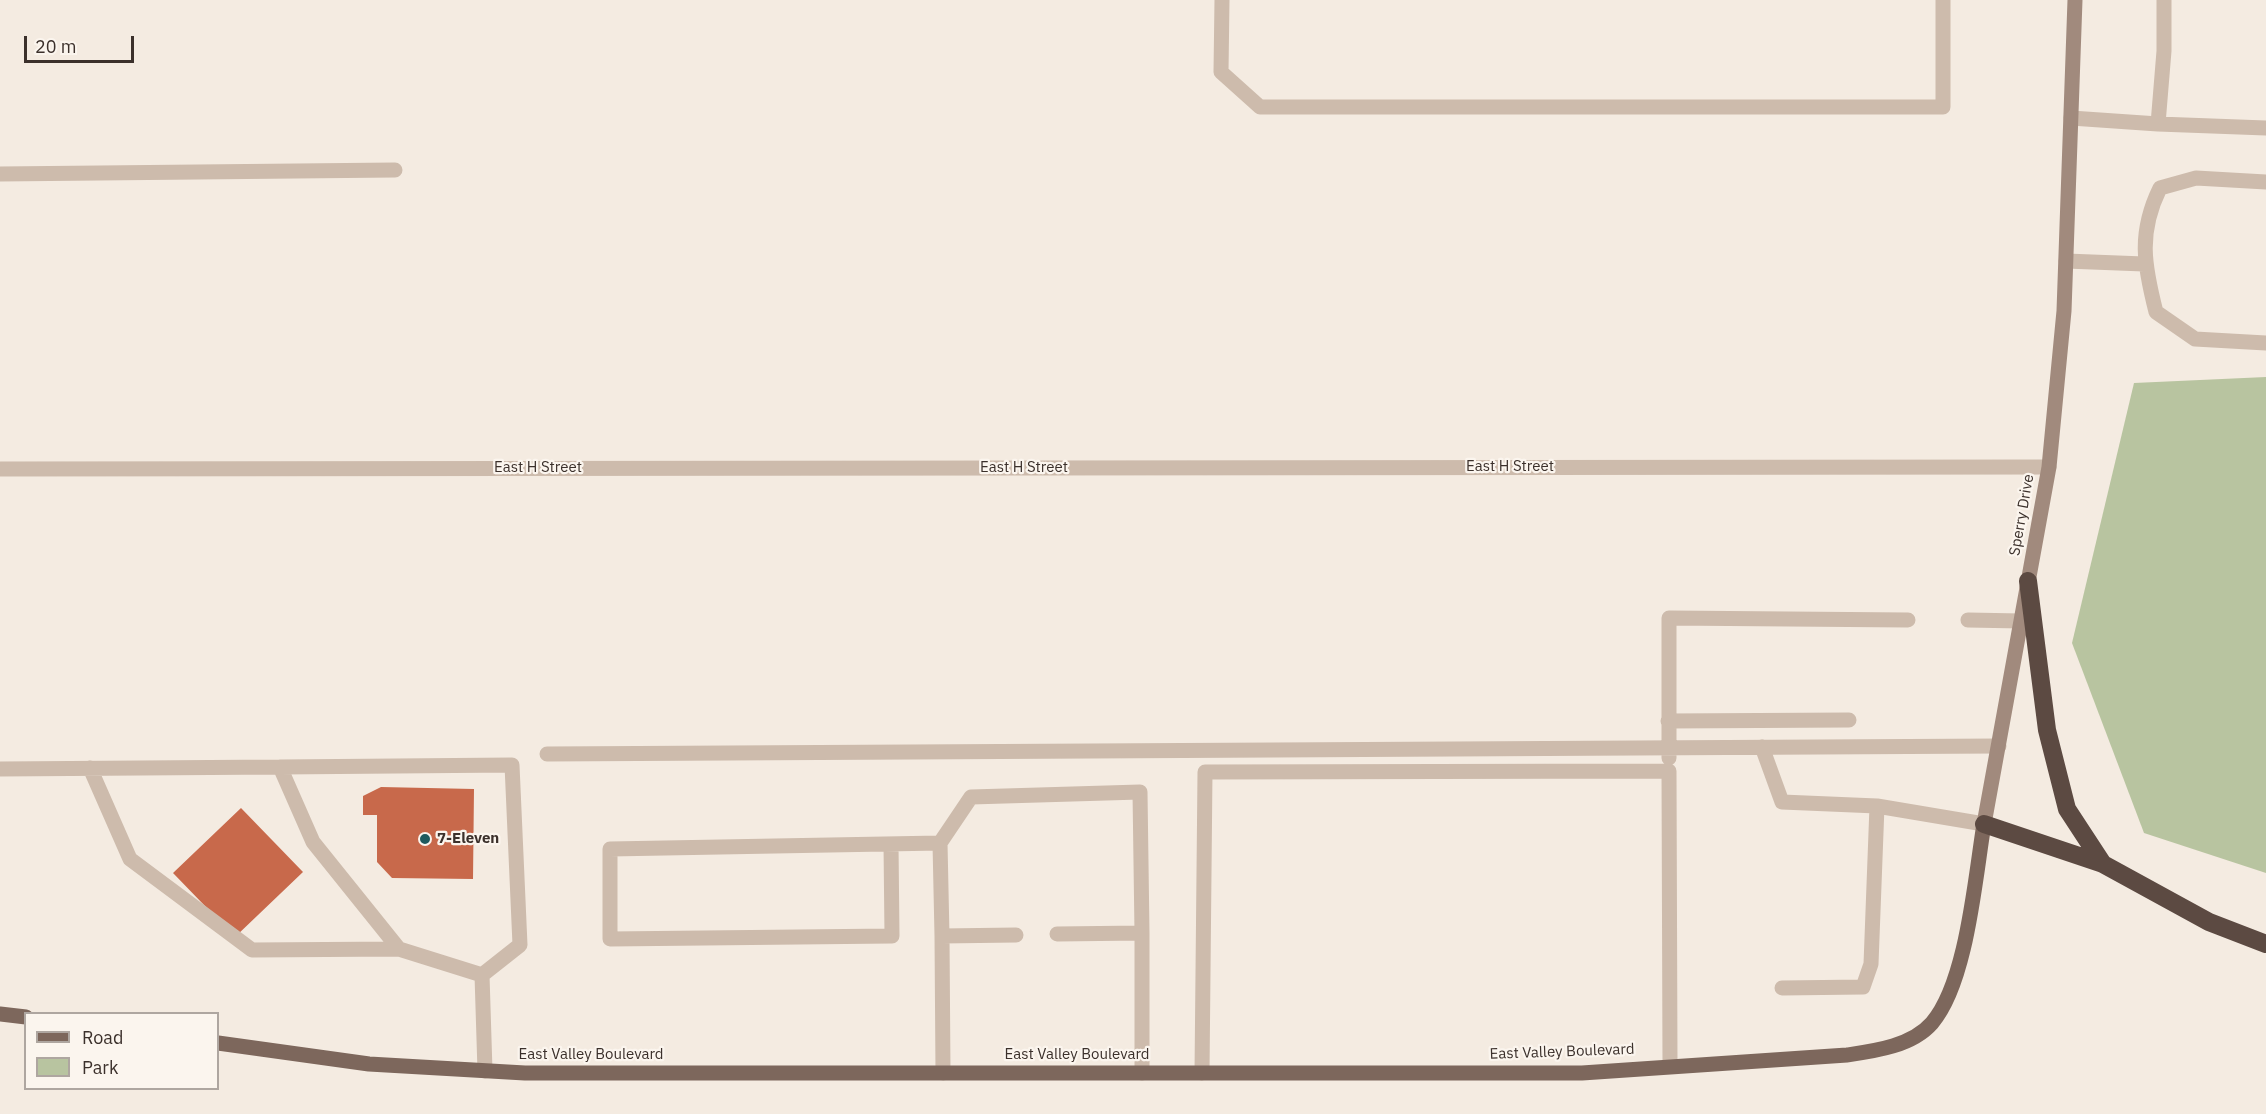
<!DOCTYPE html>
<style>
body{margin:0}
#map{position:relative;width:2266px;height:1114px;overflow:hidden;background:#f4ebe1;font-family:"IBM Plex Sans",sans-serif}
canvas{display:block}
.legend{position:absolute;left:24px;top:1012px;width:195px;height:78px;box-sizing:border-box;background:#fbf5ee;border:2px solid #aea6a0;margin:0;padding:8px 10px;list-style:none;font-size:18px;color:#3b302b}
.legend li{display:flex;align-items:center;gap:12px;height:30px}
.legend b{width:30px;border:2px solid #aea6a0}
.scale{position:absolute;left:24px;top:36px;width:110px;height:27px;box-sizing:border-box;border:3px solid #3b302b;border-top:0;padding-left:8px;font-size:18px;line-height:21px;white-space:nowrap;color:#3b302b;-webkit-text-stroke:4px #fbf5ee;paint-order:stroke}
</style>
<div id="map">
<canvas width="2266" height="1114"></canvas>
<ul class="legend">
<li><b style="height:8px;background:#7d675c"></b>Road</li>
<li><b style="height:16px;background:#b8c4a0"></b>Park</li>
</ul>
<div class="scale">20 m</div>
</div>
<script>
const context = document.querySelector('canvas').getContext('2d');
context.lineJoin = 'round';
function paint(path, color) { context.fillStyle = color; context.fill(path, 'evenodd'); }
function trace(path, color, width, dash) { context.strokeStyle = color; context.lineWidth = width; context.lineCap = dash ? 'butt' : 'round'; context.setLineDash(dash || []); context.stroke(path); }
function write(font, color, halo, rows, align = 'center') {
  context.font = font + ' "IBM Plex Sans",sans-serif'; context.lineWidth = 4.5; context.setLineDash([]); context.textBaseline = 'middle'; context.strokeStyle = halo; context.fillStyle = color; for (const [text, x, y, turn = 0] of rows) {
    context.save(); context.translate(x, y); context.rotate((+turn || 0) * Math.PI / 180); context.textAlign = isNaN(turn) ? turn : align; if (halo) context.strokeText(text, 0, 0); context.fillText(text, 0, 0); context.restore();
  }
}
paint(new Path2D(`
 M 2266,377 L 2266,873 L 2144,833 L 2072,643 L 2134,383 Z`), '#b8c4a0');
paint(new Path2D(`
 M 381,787 L 474,789 L 473,879 L 392,878 L 377,862 L 377,815 L 363,815 L 363,796 Z
 M 241,808 L 303,872 L 235,937 L 173,873 Z`), '#c8694b');
trace(new Path2D(`
 M 1222,0 L 1221,72 L 1260,107 L 1943,107 L 1943,0
 M 2071,118 L 2158,124 L 2164,51 L 2164,0
 M 2158,124 L 2266,128
 M 0,174 L 395,170
 M 2266,182 L 2196,178 L 2160,188 C 2138,233 2144,265 2156,312 L 2195,339 L 2266,343
 M 2066,261 L 2144,264
 M 1968,620 L 2021,621
 M 1668,721 L 1849,720
 M 1762,747 L 1782,802 L 1877,806 L 1984,824
 M 547,754 L 1999,746
 M 1669,758 L 1669,618 L 1908,620
 M 280,767 L 512,765 L 520,945 L 482,975
 M 90,768 L 130,859 L 252,950 L 399,949
 M 0,769 L 280,767 L 313,842 L 399,949 L 482,975 L 485,1071
 M 940,843 L 971,797 L 1140,792 L 1142,933
 M 891,844 L 892,936 L 610,939 L 610,849 L 940,843 L 942,936 L 1016,935
 M 1057,934 L 1142,933 L 1142,1073
 M 942,936 L 943,1073
 M 1782,988 L 1863,987 L 1871,964 L 1877,806
 M 1202,1073 L 1205,772 L 1669,771 L 1670,1066`), '#cdbbac', 15);
trace(new Path2D(`
 M 0,469 L 2049,467`), '#cdbbac', 15);
trace(new Path2D(`
 M 1984,824 L 2049,467 L 2064,311 L 2075,0`), '#a18a7d', 15);
trace(new Path2D(`
 M 0,1014 L 26,1017
 M 218,1043 L 369,1064 L 525,1073 L 1582,1073 L 1847,1055 C 1875,1051 1912,1046 1932,1023 C 1967,982 1975,878 1984,824`), '#7d675c', 15);
trace(new Path2D(`
 M 2028,581 L 2047,730 L 2067,809 L 2103,864
 M 1984,824 L 2103,864 L 2209,922 L 2266,944`), '#5c4a42', 18);
for (const [x, y, r, color] of [
 [425,839,6,"#1f5a5e"]
]) { const dot = new Path2D(); dot.arc(x, y, r, 0, 2 * Math.PI); context.fillStyle = color; context.fill(dot); trace(dot, '#fbf5ee', 2); }
write('15px', '#3b302b', '#fbf5ee', [
 ["East H Street",1510,467],
 ["East H Street",538,468],
 ["East H Street",1024,468],
 ["Sperry Drive",2022,515,-80],
 ["East Valley Boulevard",1562,1052,-2],
 ["East Valley Boulevard",591,1055],
 ["East Valley Boulevard",1077,1055]
]);
write('bold 15px', '#3b302b', '#fbf5ee', [
 ["7-Eleven",437,839]
], 'left');
</script>
